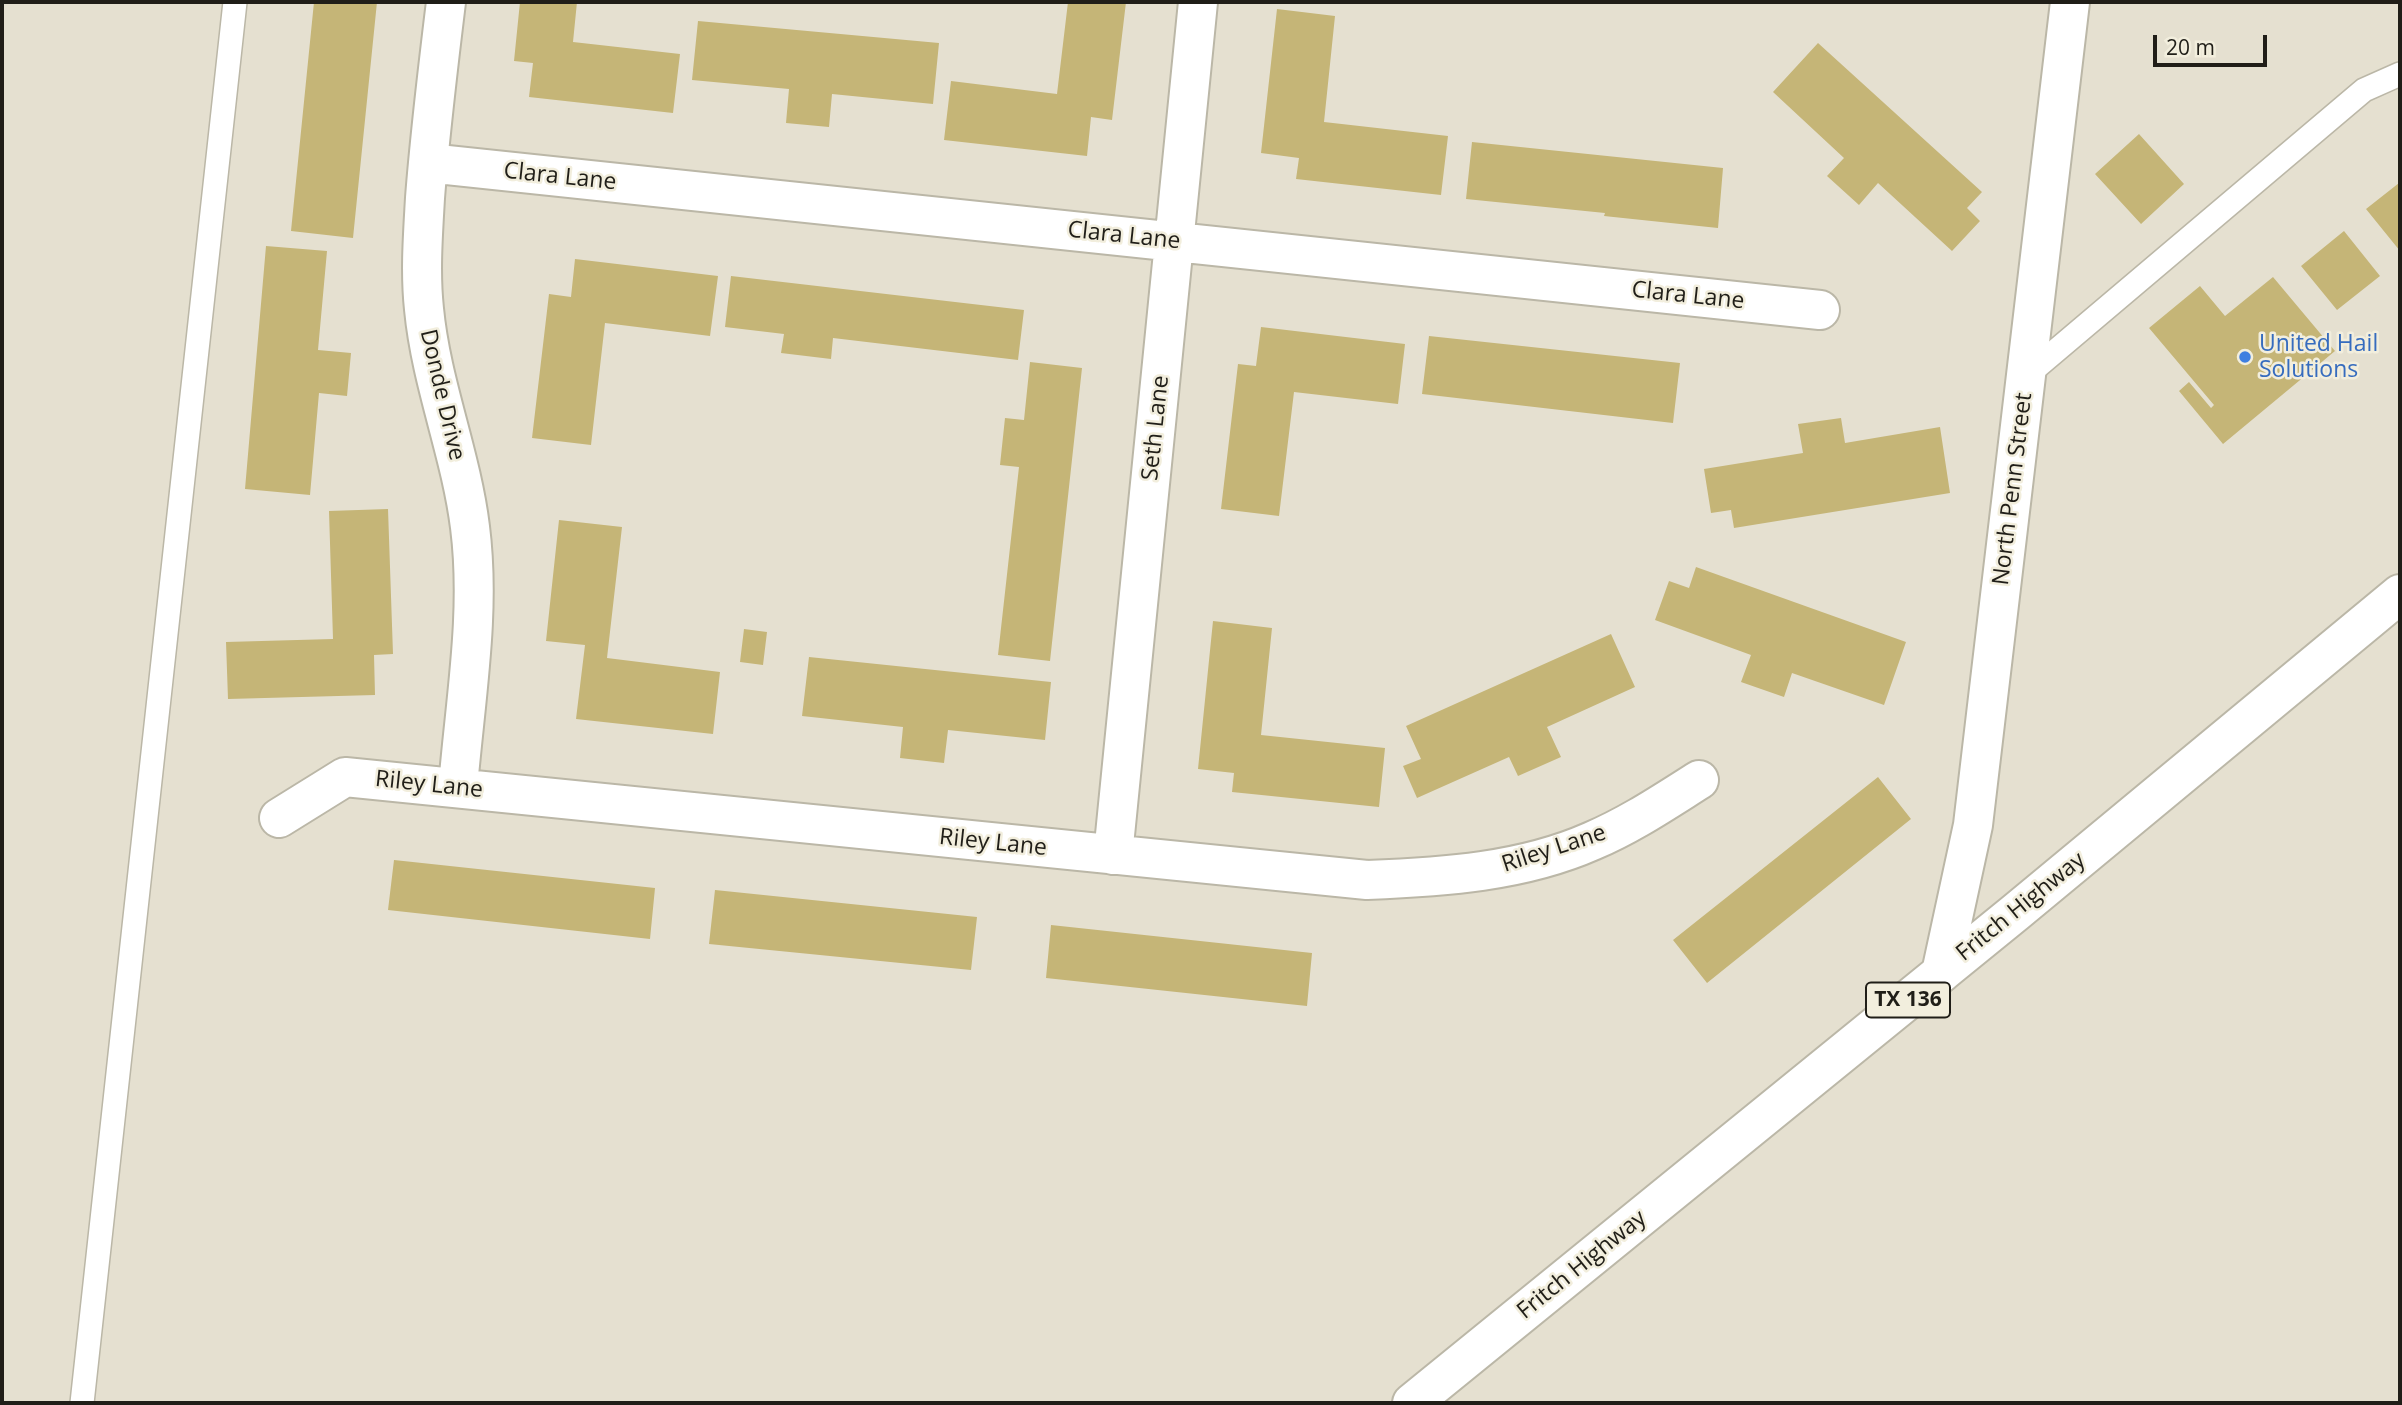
<!DOCTYPE html>
<style>
body{margin:0}
#map{position:relative;width:2402px;height:1405px;overflow:hidden;background:#e5e0d0;font-family:"Open Sans",sans-serif}
canvas{display:block}
.frame{position:absolute;inset:0;border:4px solid #201e18;pointer-events:none}
.scale{position:absolute;left:2153px;top:35px;width:114px;height:32px;box-sizing:border-box;border:4px solid #201e18;border-top:0;padding-left:9px;font-size:21px;line-height:24px;white-space:nowrap;color:#201e18;-webkit-text-stroke:5px #f2eedd;paint-order:stroke}
</style>
<div id="map">
<canvas width="2402" height="1405"></canvas>
<div class="frame"></div>
<div class="scale">20 m</div>
</div>
<script>
const context = document.querySelector('canvas').getContext('2d');
context.lineJoin = 'round';
function paint(path, color) { context.fillStyle = color; context.fill(path, 'evenodd'); }
function trace(path, color, width, dash) { context.strokeStyle = color; context.lineWidth = width; context.lineCap = dash ? 'butt' : 'round'; context.setLineDash(dash || []); context.stroke(path); }
function write(font, color, halo, rows, align = 'center') {
  context.font = font + ' "Open Sans",sans-serif'; context.lineWidth = 5; context.setLineDash([]); context.textBaseline = 'middle'; context.strokeStyle = halo; context.fillStyle = color; for (const [text, x, y, turn = 0] of rows) {
    context.save(); context.translate(x, y); context.rotate((+turn || 0) * Math.PI / 180); context.textAlign = isNaN(turn) ? turn : align; if (halo) context.strokeText(text, 0, 0); context.fillText(text, 0, 0); context.restore();
  }
}
paint(new Path2D(`
 M 314,2 L 377,2 L 353,238 L 291,231 Z
 M 520,2 L 577,2 L 573,42 L 680,54 L 673,113 L 529,97 L 533,63 L 514,61 Z
 M 1068,2 L 1126,2 L 1112,120 L 1091,117 L 1087,156 L 944,140 L 951,81 L 1057,94 Z
 M 1277,9 L 1335,16 L 1324,122 L 1448,136 L 1441,195 L 1296,179 L 1299,158 L 1261,153 Z
 M 698,21 L 939,43 L 933,104 L 832,94 L 829,127 L 786,123 L 789,89 L 692,80 Z
 M 1818,43 L 1982,192 L 1967,208 L 1980,221 L 1952,251 L 1878,183 L 1859,205 L 1827,176 L 1844,158 L 1773,92 Z
 M 2139,134 L 2184,184 L 2141,224 L 2095,174 Z
 M 1472,142 L 1723,168 L 1718,228 L 1604,216 L 1605,213 L 1466,199 Z
 M 2399,183 L 2400,185 L 2400,251 L 2366,209 Z
 M 2344,231 L 2380,276 L 2337,310 L 2301,266 Z
 M 266,246 L 327,251 L 318,350 L 351,353 L 347,396 L 319,393 L 310,495 L 245,489 Z
 M 575,259 L 718,276 L 710,336 L 605,323 L 591,445 L 532,438 L 549,294 L 571,297 Z
 M 731,276 L 1024,310 L 1018,360 L 833,338 L 831,359 L 781,353 L 784,334 L 725,327 Z
 M 2273,277 L 2335,351 L 2223,444 L 2179,391 L 2189,382 L 2211,408 L 2214,405 L 2149,328 L 2200,286 L 2225,316 Z
 M 1261,327 L 1405,344 L 1398,404 L 1294,392 L 1279,516 L 1221,509 L 1238,364 L 1256,366 Z
 M 1429,336 L 1680,363 L 1673,423 L 1422,394 Z
 M 1030,362 L 1082,368 L 1050,661 L 998,655 L 1019,467 L 1000,465 L 1005,418 L 1024,420 Z
 M 1841,418 L 1845,443 L 1940,427 L 1950,493 L 1734,528 L 1731,510 L 1711,513 L 1704,469 L 1803,453 L 1798,424 Z
 M 388,509 L 393,654 L 374,655 L 375,695 L 228,699 L 226,642 L 333,639 L 329,511 Z
 M 559,520 L 622,527 L 607,658 L 720,672 L 713,734 L 576,719 L 585,645 L 546,641 Z
 M 1696,567 L 1906,642 L 1884,705 L 1792,673 L 1784,697 L 1741,682 L 1751,655 L 1655,620 L 1669,581 L 1689,588 Z
 M 1213,621 L 1272,628 L 1261,735 L 1385,748 L 1379,807 L 1232,792 L 1234,773 L 1198,769 Z
 M 744,629 L 767,632 L 763,665 L 740,662 Z
 M 1611,634 L 1635,687 L 1547,727 L 1561,757 L 1518,776 L 1509,757 L 1417,798 L 1403,766 L 1421,759 L 1406,726 Z
 M 809,657 L 1051,682 L 1045,740 L 948,730 L 944,763 L 900,758 L 903,727 L 802,716 Z
 M 1878,777 L 1911,819 L 1707,983 L 1673,940 Z
 M 394,860 L 655,888 L 650,939 L 388,910 Z
 M 715,890 L 977,917 L 971,970 L 709,944 Z
 M 1051,925 L 1312,953 L 1307,1006 L 1046,978 Z`), '#c5b577');
const lane = new Path2D(`
 M 2026,376 L 2364,90 L 2400,74
 M 82,1403 L 235,2`);
const street = new Path2D(`
 M 446,2 C 438,67 430,132 425,198 C 423,234 420,272 424,309 C 431,383 461,454 470,527 C 481,613 465,701 458,787
 M 428,163 L 1820,310
 M 279,818 L 345,777 L 1367,880 C 1443,877 1522,872 1592,841 C 1630,825 1664,802 1699,780
 M 1113,855 L 1198,2
 M 1941,973 L 1973,825 L 2070,2`);
const primary = new Path2D(`
 M 1412,1403 L 2016,912 L 2400,594`);
trace(lane, '#bbb7a7', 26);
trace(street, '#bbb7a7', 42);
trace(primary, '#bbb7a7', 42);
trace(lane, '#fff', 23);
trace(street, '#fff', 38);
trace(primary, '#fff', 38);
for (const [x, y, r, color] of [
 [2245,357,7,"#3f7fe0"]
]) { const dot = new Path2D(); dot.arc(x, y, r, 0, 2 * Math.PI); context.fillStyle = color; context.fill(dot); trace(dot, '#f2eedd', 2.5); }
for (const [x, y, w] of [
 [1908,1000,84]
]) { const box = new Path2D(); box.roundRect(x - w / 2, y - 17.5, w, 35, 5); context.fillStyle = '#f2eedd'; context.fill(box); trace(box, '#201e18', 2); }
write('bold 21px', '#201e18', null, [
 ["TX 136",1908,1000]
]);
write('23px', '#201e18', '#f2eedd', [
 ["Clara Lane",560,177,6],
 ["Clara Lane",1124,236,6],
 ["Clara Lane",1688,296,6],
 ["Donde Drive",442,395,77],
 ["Seth Lane",1156,428,-84],
 ["North Penn Street",2013,489,-83],
 ["Riley Lane",429,785,6],
 ["Riley Lane",993,843,6],
 ["Riley Lane",1554,849,-18],
 ["Fritch Highway",2021,907,-39],
 ["Fritch Highway",1582,1265,-39]
]);
write('23px', '#366cbe', '#f2eedd', [
 ["United Hail",2259,344],
 ["Solutions",2259,370]
], 'left');
</script>
